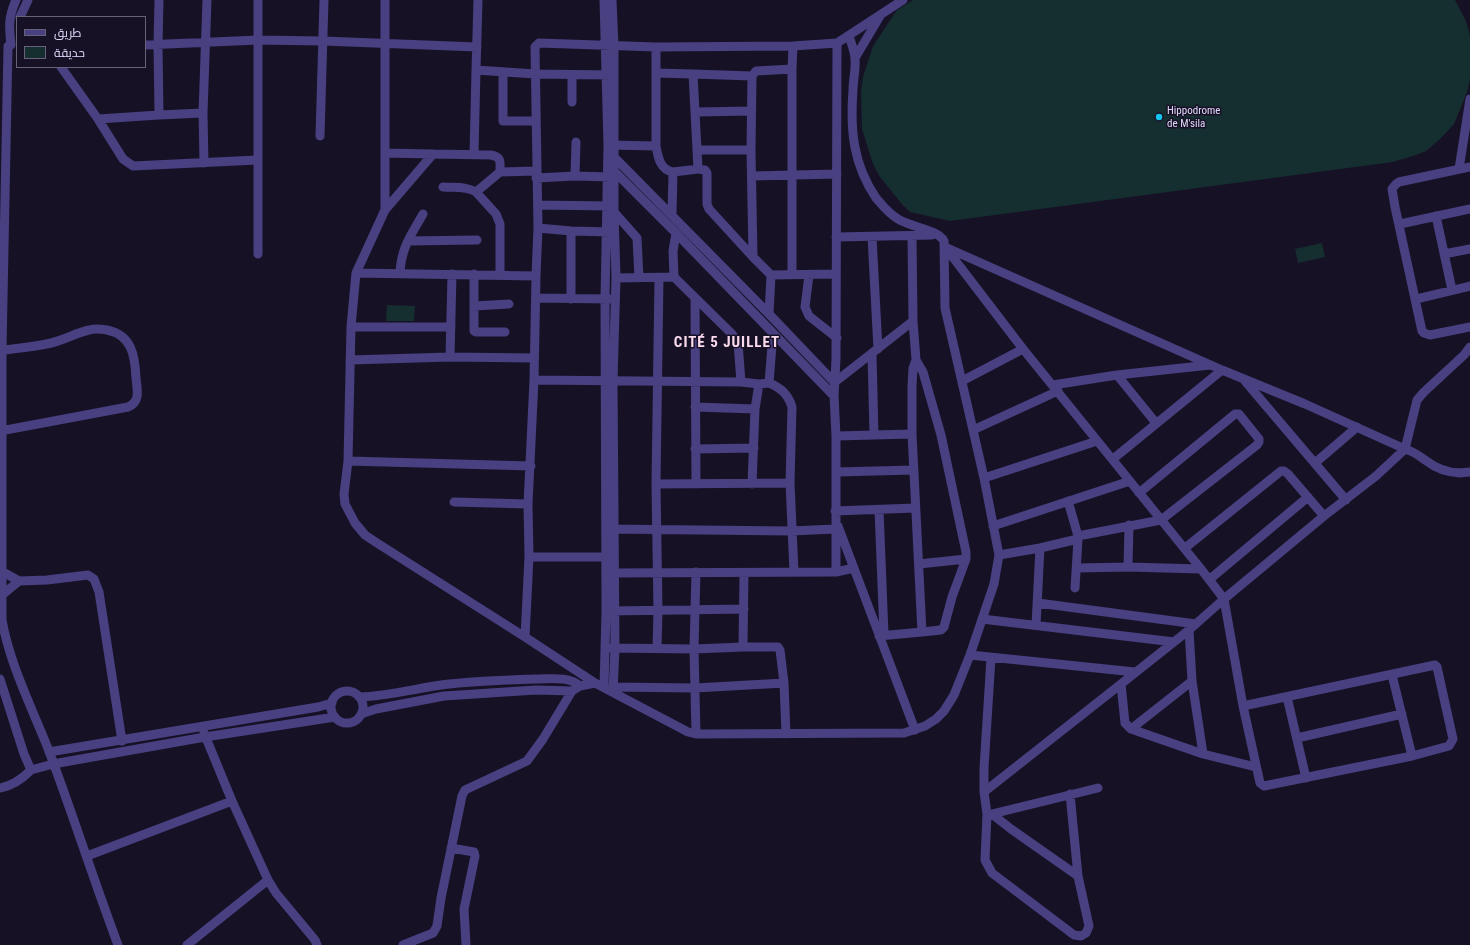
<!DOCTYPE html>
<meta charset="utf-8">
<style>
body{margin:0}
#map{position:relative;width:1470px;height:945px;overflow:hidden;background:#171126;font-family:"Roboto Condensed",Cairo,sans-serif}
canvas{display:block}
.legend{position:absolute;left:16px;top:16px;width:130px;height:52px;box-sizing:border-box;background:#171126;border:1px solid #67617c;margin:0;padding:5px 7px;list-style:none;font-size:12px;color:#e0d9fc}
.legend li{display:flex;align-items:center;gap:8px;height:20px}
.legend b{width:20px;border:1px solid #67617c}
</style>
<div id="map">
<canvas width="1470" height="945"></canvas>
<ul class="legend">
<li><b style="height:5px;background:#484081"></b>طريق</li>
<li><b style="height:11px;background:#152e2f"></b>حديقة</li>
</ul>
</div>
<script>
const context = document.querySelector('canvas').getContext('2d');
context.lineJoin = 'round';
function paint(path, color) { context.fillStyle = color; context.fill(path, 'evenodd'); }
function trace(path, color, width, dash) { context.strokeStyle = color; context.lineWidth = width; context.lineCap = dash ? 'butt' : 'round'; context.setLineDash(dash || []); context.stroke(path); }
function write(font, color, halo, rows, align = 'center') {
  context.font = font + ' "Roboto Condensed",sans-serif'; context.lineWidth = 3; context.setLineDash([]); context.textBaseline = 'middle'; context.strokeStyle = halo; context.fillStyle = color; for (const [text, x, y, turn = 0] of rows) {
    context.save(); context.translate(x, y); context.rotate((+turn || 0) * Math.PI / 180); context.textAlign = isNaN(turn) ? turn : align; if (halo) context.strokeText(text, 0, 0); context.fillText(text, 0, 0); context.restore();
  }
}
paint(new Path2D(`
 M 913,0 L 1455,0 L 1466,21 L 1470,36 L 1470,79 L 1467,92 L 1454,124 L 1439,140 L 1426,151 L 1413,156 L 1393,162 L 950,221 L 910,212 L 901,203 L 880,177 L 873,164 L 862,129 L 861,91 L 863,77 L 873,46 L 897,10 Z
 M 1322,243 L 1325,257 L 1298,263 L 1295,249 Z
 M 387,305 L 415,306 L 414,321 L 386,321 Z`), '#152e2f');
trace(new Path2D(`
 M 385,0 L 385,210 L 356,273 L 351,327 L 348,461 L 344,494 L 345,504 L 355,523 L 365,535 L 377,543 L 525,637 L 595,683 L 688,732 L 696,734 L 904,733 L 925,726 L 936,719 L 944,711 L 954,695 L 970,655 L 994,584 L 999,555 L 984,478 L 945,308 L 944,241 C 937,229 910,227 898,219 C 889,214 882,205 876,198 C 853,164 850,130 853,90 C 853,80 856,69 855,59 C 855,52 851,43 849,36
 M 604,0 L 608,145 L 605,299 L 606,611 L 604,688
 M 612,0 L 614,46 L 614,212 L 616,278 L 613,381 L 615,648 L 613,692
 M 20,17 L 28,0
 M 11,45 C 9,26 8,18 16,0
 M 145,45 L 258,40 L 323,41 L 477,47
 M 8,46 L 2,350 L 2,620 C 10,665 32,708 49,751 C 73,815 94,881 118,945
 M 855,58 L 880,16
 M 61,67 L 98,119 L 123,159 L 133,166 L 257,160
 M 476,70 L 478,0
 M 503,72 L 503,121 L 536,121
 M 656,73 L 693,74 L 698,169
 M 693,74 L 752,76
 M 572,75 L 572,102
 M 696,112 L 751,111
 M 159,115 L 203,113
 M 98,119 L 159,115 L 158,45 L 159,0
 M 320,136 L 324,0
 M 609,145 L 656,146 C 658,157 660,170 673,172 L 672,215
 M 656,146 L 656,47
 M 698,150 L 751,150
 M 385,153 L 433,154
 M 474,154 L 476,70 L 535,74 L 613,75
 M 615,158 L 769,314 L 835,383
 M 204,163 L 203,113 L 207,0
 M 1470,167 L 1399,182 L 1396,184 L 1392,189 L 1395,207 L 1422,331 L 1424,333 L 1430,335 L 1470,327
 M 1459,169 L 1470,99
 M 614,171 L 676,233 L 834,396
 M 673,172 L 698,169 L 705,170 L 707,173 L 707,204 L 709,209 L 753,257 L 771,275 L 769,314
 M 575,176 L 576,142
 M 752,176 L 837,174
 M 536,178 L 575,176 L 612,177
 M 443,187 C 454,188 466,186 476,192 L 496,214 L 500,224 L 500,275
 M 476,192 L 500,172
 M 538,205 L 612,206
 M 385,210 L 433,154 L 491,155 C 502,157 500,162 500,172 L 536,171
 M 614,212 L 637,238 L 639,278
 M 1436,216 L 1452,290
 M 1400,224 L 1470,209
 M 538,228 L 571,231 L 611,232
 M 676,233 L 673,251 L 674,277 L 732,334 L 738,343 L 741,382 L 759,384 L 769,383 L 773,333
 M 836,237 L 932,235
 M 872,237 L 878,349
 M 408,241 L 477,240
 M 258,254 L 258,0
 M 1444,254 L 1470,249
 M 753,257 L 751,150 L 752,76 L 756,71 L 792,69 L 793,46
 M 356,273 L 536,276
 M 400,273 C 401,248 411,235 423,214
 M 474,274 L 474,331 L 476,332 L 505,332
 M 792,274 L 792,69
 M 771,275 L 836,274
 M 809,275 L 805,307 L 809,316 L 837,338
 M 616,278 L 674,277
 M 536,298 L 611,299
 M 695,298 L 696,484
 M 571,299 L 571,231
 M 1416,299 L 1470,286
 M 474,306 L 509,304
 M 351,327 L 451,327
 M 1470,347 L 1464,355 L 1424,392 L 1417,400 L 1405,449 C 1413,451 1418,455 1425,460 C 1438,470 1453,475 1470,472
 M 0,351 C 17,348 34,347 51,343 C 64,340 76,333 89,330 C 96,328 101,329 107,330 C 132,335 135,356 136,378 C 137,389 141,402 128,407 L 0,431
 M 872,354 L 874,435
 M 450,357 L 452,274
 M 350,360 L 450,357 L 534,358
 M 916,360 L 923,372 L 941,435 L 966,552 L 966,559 L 952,597 L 944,627 L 941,630 L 922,632
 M 1117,375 L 1156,423
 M 534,380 L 741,382
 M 962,381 L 1023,349
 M 1245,381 L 1346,500
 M 835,382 L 913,321
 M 769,383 C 781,388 788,394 792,407 L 790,483 L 794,572
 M 1053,385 L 1117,375 L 1210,365
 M 695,407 L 755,409
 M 973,430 L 1058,391
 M 836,436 L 912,434
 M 695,449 L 754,448
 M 1113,459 L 1222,370
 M 348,461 L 531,466
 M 1315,463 L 1357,427
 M 836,472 L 914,470
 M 984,478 L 1097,441
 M 656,484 L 790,483
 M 752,484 L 755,409 L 759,384
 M 1068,501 L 1078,536
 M 454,502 L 528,504
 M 879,510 L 884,634
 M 835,511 L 915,508
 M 1129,525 L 1128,567 L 1201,569
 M 838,526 L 915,730
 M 993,526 L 1130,481
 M 609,529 L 791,531 L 835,529
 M 1185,548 L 1281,471 L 1284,471 L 1288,474 L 1324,516
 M 999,555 L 1040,548 L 1078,539 L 1078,536 L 1161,520 L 1257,445 L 1259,442 L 1259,439 L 1239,414 L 1235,414 L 1139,493
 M 529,557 L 606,557
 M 919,564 L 966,559
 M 1077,568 L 1128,567
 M 3,572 L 19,581 L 47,580 L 88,575 L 94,579 L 99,592 L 122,741
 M 696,572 L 694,649 L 696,734
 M 836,572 L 836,436 L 834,396 L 836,359 L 837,43
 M 610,573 L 836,572 L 854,568
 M 1210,579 L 1308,497
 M 1075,588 L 1078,539
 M 2,595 L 19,581
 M 1038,603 L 1196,624
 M 610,611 L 744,609
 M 982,619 L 1174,642
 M 1036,625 L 1040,548
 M 1189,630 L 1192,681 L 1203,754
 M 879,636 L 922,632 L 912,434 L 912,386 L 913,368 L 916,360 L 913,321 L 912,236
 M 525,637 L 529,557 L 528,504 L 534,380 L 536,276 L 538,228 L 535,47 L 539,43 L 656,47 L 793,46 L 837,43 L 903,0
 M 743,647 L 744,573
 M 611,648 L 694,649 L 743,647 L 778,647 L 780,650 L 784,683 L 786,734
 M 657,648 L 658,611 L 656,484 L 659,278
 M 970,655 L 1135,672
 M 991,658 L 984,768 L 984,792 L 987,814 L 985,860 L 992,873 L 1074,935 L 1081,936 L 1086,933 L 1089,926 L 1078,876 L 1070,794
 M 1392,675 L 1412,756
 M 0,679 L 24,754 L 31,770 L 53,764 L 205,737 L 335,717
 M 614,687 L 695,688 L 784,683
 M331 707a16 16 0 1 1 32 0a16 16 0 1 1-32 0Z
 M 359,697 C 387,696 414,689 441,685 C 472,681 504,680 536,679 C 550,679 569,676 580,686
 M 1287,697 L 1306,778
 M 1243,706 L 1435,665 L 1437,667 L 1453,739 L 1449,746 L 1412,756 L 1264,786 L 1260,783 L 1243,706 L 1224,599 L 1201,569 L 1023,349 L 945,247 L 1222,370 L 1305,404 L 1405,449 L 1376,476 L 1324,516 L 1224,599 L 1189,630 L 1121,684 L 1125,723 L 1131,729 L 1203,754 L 1256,767
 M 361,714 L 376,709 L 444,696 L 536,690 L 572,691 L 580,686 L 595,683
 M 1131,729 L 1192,681
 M 204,733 L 232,801 L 268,880 L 276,893 L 315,940 L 317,945
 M 1297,738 L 1402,714
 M 49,752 L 318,707 L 332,703
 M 0,788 C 13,786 22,779 31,770
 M 984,792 L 1121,684
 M 987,814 L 992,814 L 1098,788
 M 992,814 L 1011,829 L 1078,876
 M 451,848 L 474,852 L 475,856 L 464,909 L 466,945
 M 87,856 L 232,801
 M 187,945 L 268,880
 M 403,945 L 433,933 L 437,926 L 441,898 L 462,796 L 465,790 L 527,761 L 543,739 L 572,691`), '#484081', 9);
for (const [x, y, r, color] of [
 [1159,117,4,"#13c4ed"]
]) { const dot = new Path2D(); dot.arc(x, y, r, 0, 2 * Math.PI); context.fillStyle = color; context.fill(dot); trace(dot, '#171126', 1.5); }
write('11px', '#e0d9fc', '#171126', [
 ["Hippodrome",1167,111],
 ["de M'sila",1167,124]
], 'left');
context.letterSpacing = '1px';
write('bold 15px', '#fcdaed', '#171126', [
 ["CITÉ 5 JUILLET",727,343]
]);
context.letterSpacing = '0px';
</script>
